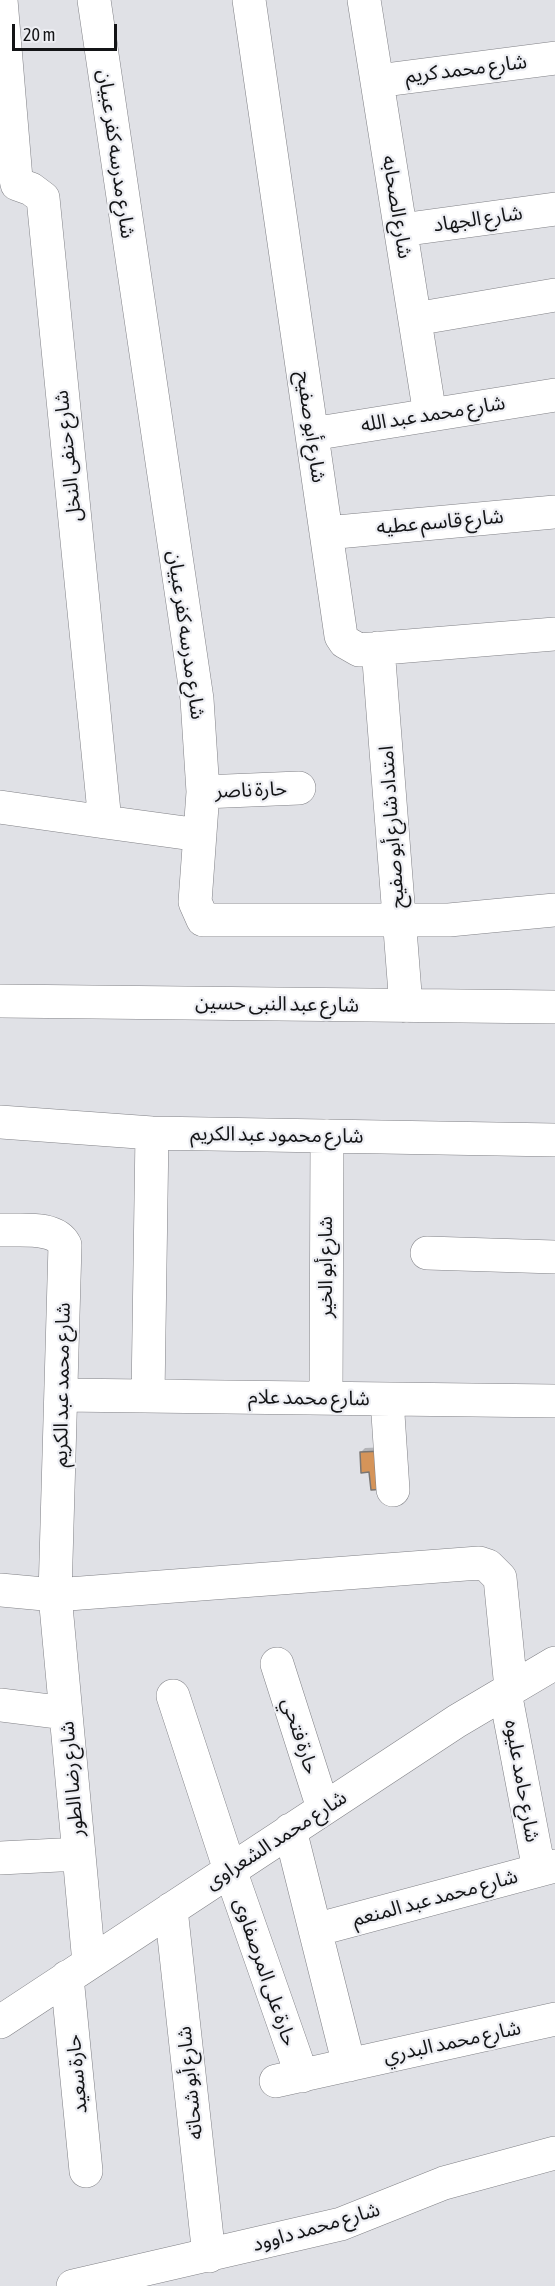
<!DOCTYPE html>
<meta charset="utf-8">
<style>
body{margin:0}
#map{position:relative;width:555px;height:2286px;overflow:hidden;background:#e0e1e6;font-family:"Asap Condensed",sans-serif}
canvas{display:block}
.scale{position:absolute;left:12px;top:24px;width:105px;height:27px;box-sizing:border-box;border:3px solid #131416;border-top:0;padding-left:8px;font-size:18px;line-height:21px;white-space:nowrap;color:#131416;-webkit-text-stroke:4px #edeef3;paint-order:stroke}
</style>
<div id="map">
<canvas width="555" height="2286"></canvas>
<div class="scale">20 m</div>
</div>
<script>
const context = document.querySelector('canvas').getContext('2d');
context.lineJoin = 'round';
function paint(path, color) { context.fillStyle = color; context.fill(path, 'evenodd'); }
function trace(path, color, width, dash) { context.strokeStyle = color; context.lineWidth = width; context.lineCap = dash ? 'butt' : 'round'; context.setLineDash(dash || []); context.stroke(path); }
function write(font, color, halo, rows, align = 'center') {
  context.font = font + ' "Asap Condensed","Noto Sans Arabic",sans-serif'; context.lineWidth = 4.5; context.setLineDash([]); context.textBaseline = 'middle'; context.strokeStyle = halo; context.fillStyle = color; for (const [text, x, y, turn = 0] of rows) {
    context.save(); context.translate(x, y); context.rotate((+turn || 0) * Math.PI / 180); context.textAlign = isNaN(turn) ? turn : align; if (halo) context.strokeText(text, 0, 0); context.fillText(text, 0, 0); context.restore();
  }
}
paint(new Path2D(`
 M 388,1447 L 371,1471 L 361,1452 L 365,1448 Z`), '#0003');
const building = new Path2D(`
 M 384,1451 L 387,1489 L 371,1490 L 369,1472 L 361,1473 L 360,1452 Z`);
paint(building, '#d59459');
trace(building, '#7a7673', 1.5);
const street = new Path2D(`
 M 94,0 L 197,699 L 203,792 L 195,902 L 203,920 L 449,920 L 555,910
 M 249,0 L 341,636 L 345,642 L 359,650 L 555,634
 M 364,0 L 430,415
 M 377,81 L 555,58
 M 401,230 L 555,209
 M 415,319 L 555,295
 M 312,434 L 555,395
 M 326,533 L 555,512
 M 378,648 L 406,1006
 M 203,792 L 299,788
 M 0,807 L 105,822 L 43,198 L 31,189 L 17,184 L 16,179 L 1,0
 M 105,822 L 200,835
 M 0,1001 L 555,1007
 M 0,1122 L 152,1133 L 555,1140
 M 0,1230 C 20,1231 55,1225 65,1245 L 55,1595 L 89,1963
 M 427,1253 L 555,1257
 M 62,1395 L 555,1401
 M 148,1396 L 152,1133
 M 326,1398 L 327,1136
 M 387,1399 L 393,1490
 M 0,1590 L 55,1595 L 479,1563 L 488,1566 L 500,1578 L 511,1688
 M 277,1664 L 323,1808
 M 505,1692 L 539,1870
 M 173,1696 L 230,1870 L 302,2076
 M 0,1705 L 66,1713
 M 290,1830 L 349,2065
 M 0,1858 L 79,1854
 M 171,1909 L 209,2256
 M 315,1930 L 555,1866
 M 67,1977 L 86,2171
 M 0,2022 L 457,1721 L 555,1663
 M 276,2081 L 555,2019
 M 73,2286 L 341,2224 L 444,2183 L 555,2153`);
trace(street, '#808186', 34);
trace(street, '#fff', 33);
write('20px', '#131416', '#edeef3', [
 ["شارع محمد كريم",466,69,-7],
 ["شارع مدرسه كفر عبيان",116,154,82],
 ["شارع الصحابه",397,207,81],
 ["شارع الجهاد",478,219,-8],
 ["شارع محمد عبد الله",433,414,-9],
 ["شارع أبو صفيح",311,427,82],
 ["شارع حنفى النخل",68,456,-96],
 ["شارع قاسم عطيه",440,522,-5],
 ["شارع مدرسه كفر عبيان",186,635,82],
 ["حارة ناصر",251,790,-2],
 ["امتداد شارع أبو صفيح",392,827,-94],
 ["شارع عبد النبى حسين",277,1004,1],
 ["شارع محمود عبد الكريم",277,1135,1],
 ["شارع أبو الخير",326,1267,-90],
 ["شارع محمد عبد الكريم",62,1385,-89],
 ["شارع محمد علام",309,1398,1],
 ["حارة فتحي",300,1736,72],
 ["شارع رضا الطور",72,1779,-95],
 ["شارع حامد عليوه",522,1781,80],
 ["شارع محمد الشعراوى",276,1840,-33],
 ["شارع محمد عبد المنعم",435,1898,-15],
 ["حارة على المرصفاوى",265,1972,71],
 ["شارع محمد البدري",452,2042,-12],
 ["حارة سعيد",77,2074,-95],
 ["شارع أبو شحاته",190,2083,-96],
 ["شارع محمد داوود",316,2227,-16]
]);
</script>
